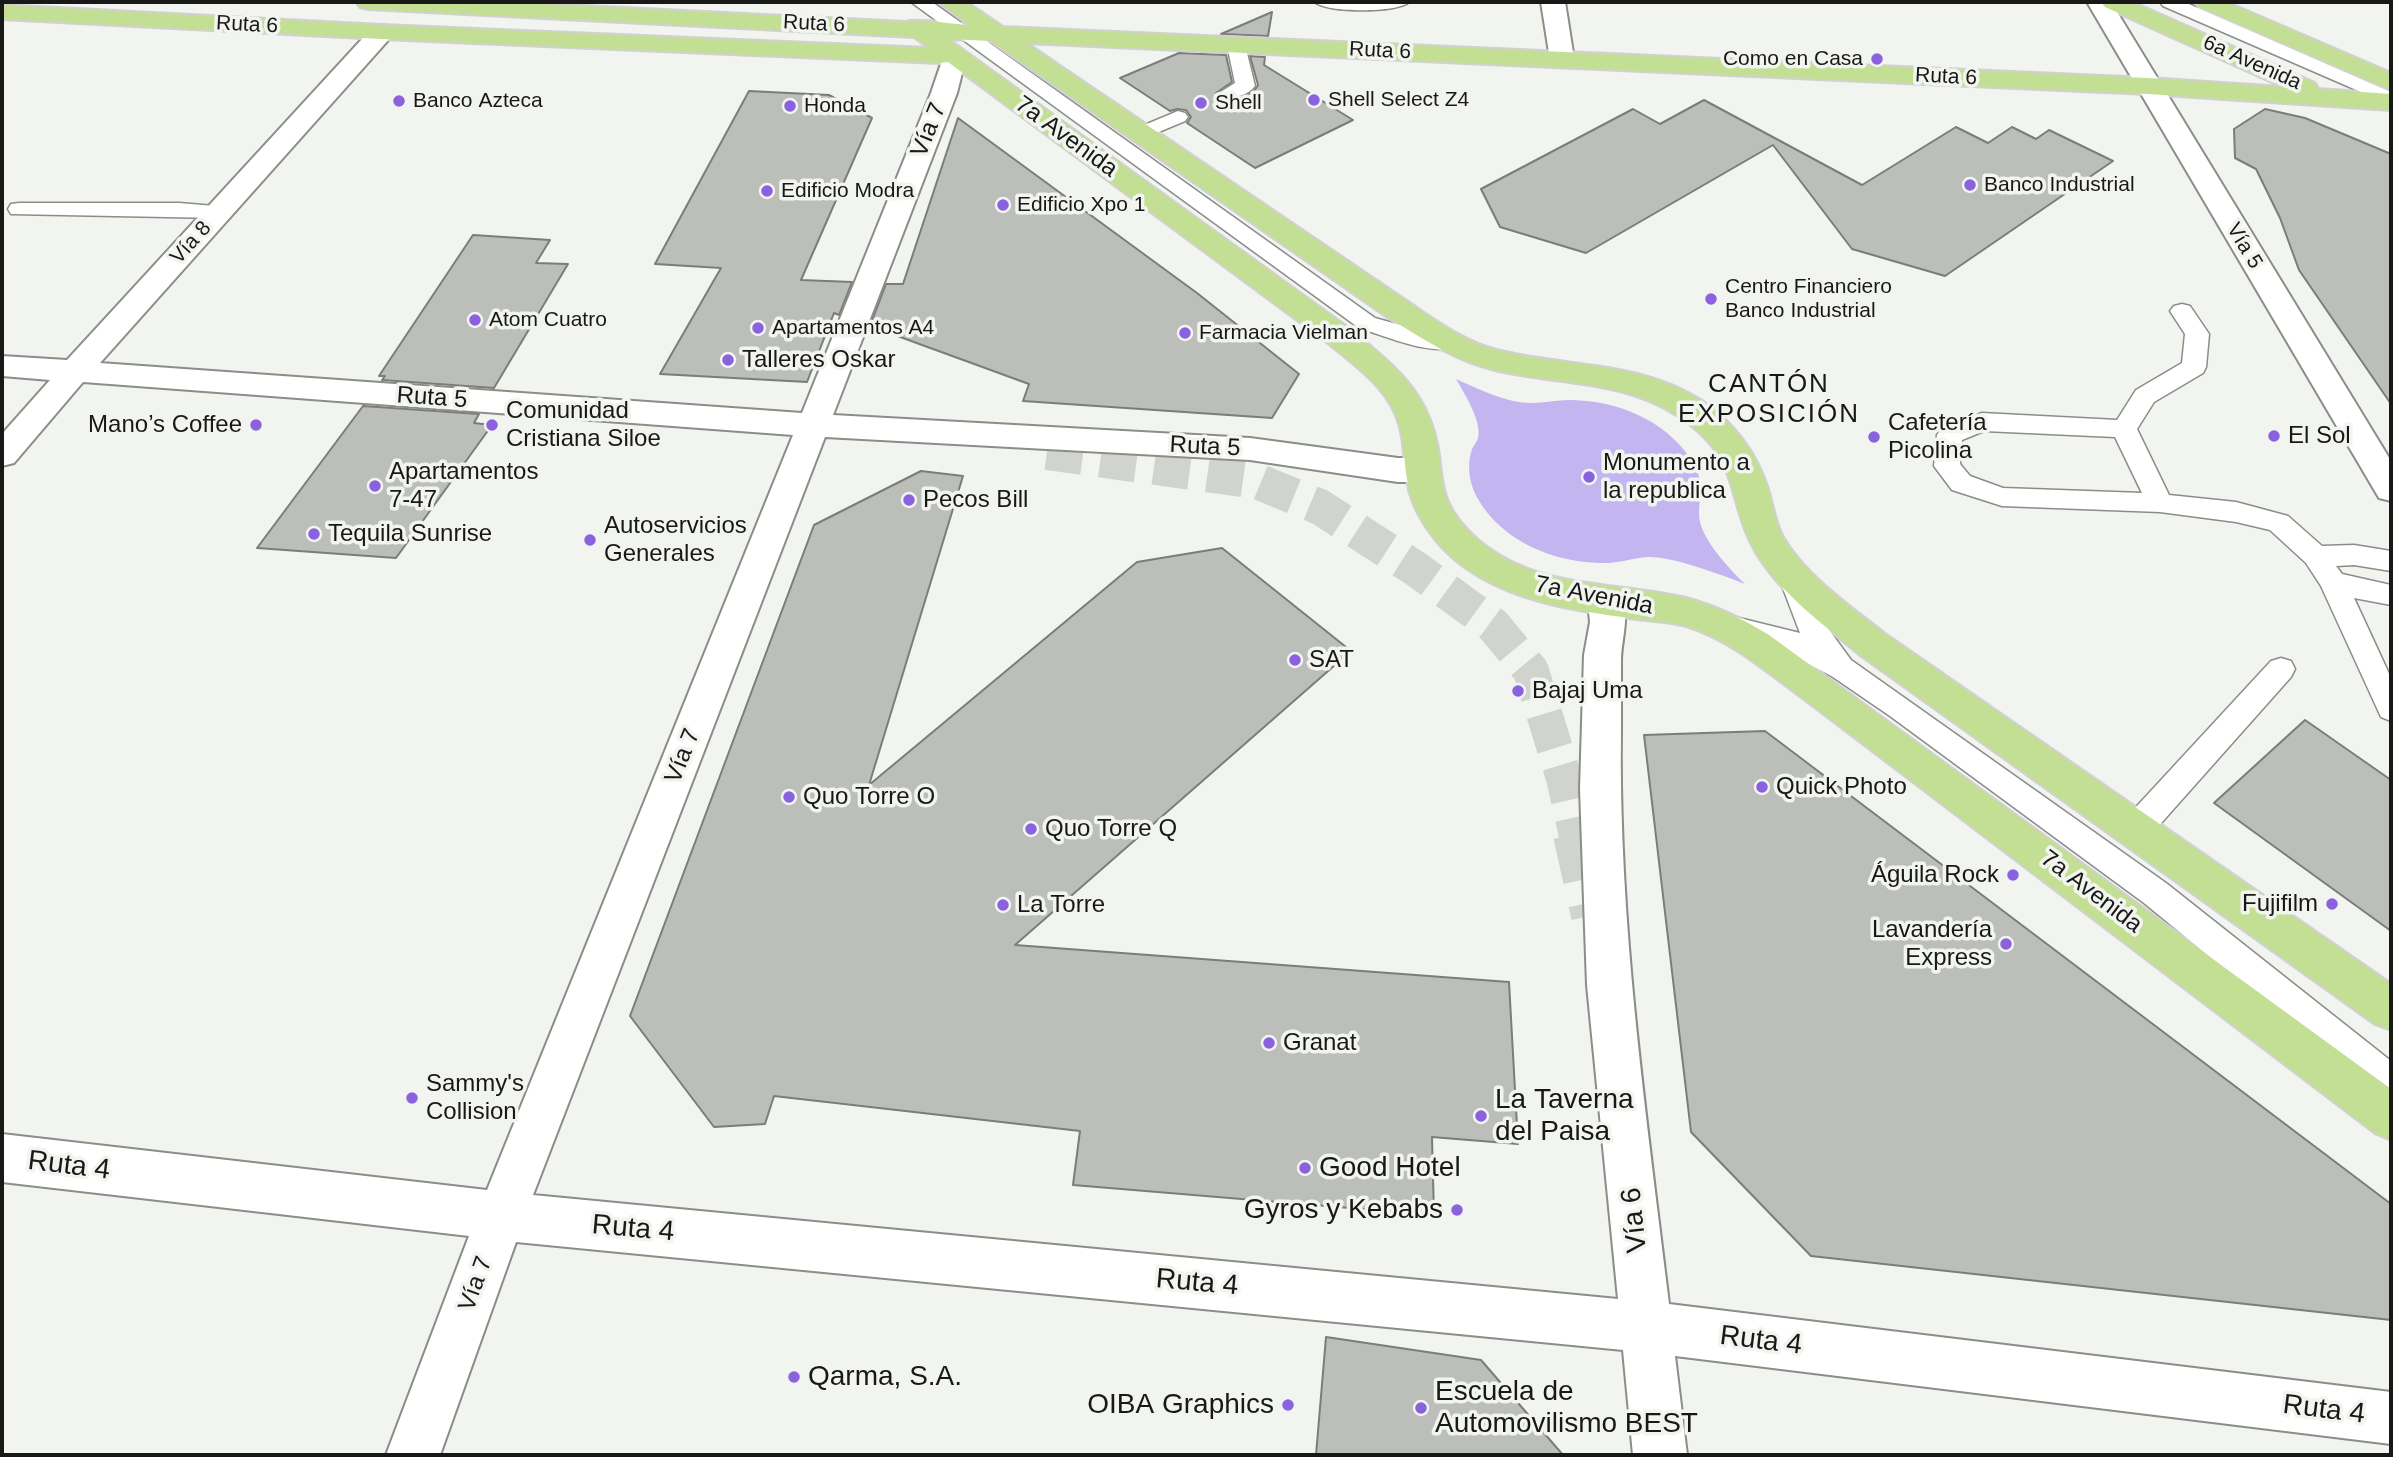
<!DOCTYPE html>
<meta charset="utf-8">
<style>
body{margin:0}
#map{position:relative;width:2393px;height:1457px;overflow:hidden;background:#f2f4f0;font-family:Helvetica,sans-serif}
canvas{display:block}
.frame{position:absolute;inset:0;border:4px solid #181817;pointer-events:none}
</style>
<div id="map">
<canvas width="2393" height="1457"></canvas>
<div class="frame"></div>
</div>
<script>
const context = document.querySelector('canvas').getContext('2d');
context.lineJoin = 'round';
function paint(path, color) { context.fillStyle = color; context.fill(path, 'evenodd'); }
function trace(path, color, width, dash) { context.strokeStyle = color; context.lineWidth = width; context.lineCap = dash ? 'butt' : 'round'; context.setLineDash(dash || []); context.stroke(path); }
function write(font, color, halo, rows, align = 'center') {
  context.font = font + ' Helvetica,sans-serif'; context.lineWidth = 7; context.setLineDash([]); context.textBaseline = 'middle'; context.strokeStyle = halo; context.fillStyle = color; for (const [text, x, y, turn = 0] of rows) {
    context.save(); context.translate(x, y); context.rotate((+turn || 0) * Math.PI / 180); context.textAlign = isNaN(turn) ? turn : align; if (halo) context.strokeText(text, 0, 0); context.fillText(text, 0, 0); context.restore();
  }
}
paint(new Path2D(`
 M 1456,379 C 1479,389 1506,403 1532,403 C 1544,403 1557,400 1569,400 C 1615,400 1664,419 1690,458 C 1705,480 1700,490 1699,513 C 1698,537 1730,569 1745,584 C 1722,575 1672,556 1648,557 C 1632,558 1617,564 1600,563 C 1553,562 1502,541 1478,499 C 1469,484 1466,463 1473,447 C 1474,446 1478,439 1478,438 C 1482,421 1464,393 1456,379 Z`), '#c3b5f0');
const building = new Path2D(`
 M 1272,12 L 1268,36 L 1221,34 Z
 M 1179,53 L 1226,55 L 1232,82 L 1216,93 L 1222,100 L 1241,99 L 1254,91 L 1258,85 L 1250,56 L 1265,57 L 1264,65 L 1353,120 L 1255,168 L 1187,123 L 1191,117 L 1186,110 L 1177,109 L 1170,111 L 1120,78 Z
 M 749,91 L 829,95 L 872,118 L 801,280 L 852,282 L 839,315 L 834,313 L 807,382 L 660,374 L 721,268 L 655,264 Z
 M 1704,100 L 1862,185 L 1956,127 L 1988,143 L 2012,127 L 2036,139 L 2049,130 L 2113,161 L 1945,276 L 1852,249 L 1773,145 L 1586,253 L 1500,227 L 1481,189 L 1633,109 L 1660,124 Z
 M 2265,109 L 2305,118 L 2391,154 L 2391,404 L 2299,270 L 2280,218 L 2256,169 L 2235,158 L 2234,129 Z
 M 958,118 L 1197,293 L 1299,374 L 1272,418 L 1023,401 L 1029,384 L 870,326 L 886,284 L 903,284 Z
 M 473,235 L 550,240 L 536,263 L 568,264 L 494,388 L 382,380 L 385,376 L 379,376 Z
 M 363,406 L 479,414 L 474,423 L 492,425 L 396,558 L 257,548 Z
 M 921,471 L 963,476 L 869,785 L 1137,562 L 1222,548 L 1351,651 L 1015,945 L 1509,982 L 1518,1144 L 1432,1137 L 1434,1215 L 1073,1185 L 1080,1131 L 774,1096 L 765,1124 L 714,1127 L 630,1016 L 814,525 Z
 M 2305,720 L 2391,780 L 2391,931 L 2214,803 Z
 M 1765,731 L 2391,1204 L 2391,1320 L 1811,1256 L 1691,1132 L 1644,735 Z
 M 1326,1337 L 1481,1360 L 1563,1455 L 1316,1455 Z`);
paint(building, '#bcbeba');
trace(building, '#7b7d79', 2);
trace(new Path2D(`
 M 1047,452 L 1257,481 L 1320,507 L 1416,569 L 1493,625 L 1531,671 L 1564,778 L 1577,836`), '#d1d3cf', 36, [36, 18]);
trace(new Path2D(`
 M 1576,834 L 1594,915`), '#d1d3cf', 46, [46, 24]);
const lane = new Path2D(`
 M 911,2 L 932,2 L 1375,318 L 1418,330 L 1460,337 L 1464,342 L 1460,347 C 1429,356 1389,337 1359,328 Z
 M 1315,2 L 1409,2 C 1399,13 1325,13 1315,2 Z
 M 2160,2 L 2184,2 L 2391,92 L 2391,105 L 2163,6 Z
 M 1236,39 L 1245,45 L 1255,86 C 1248,95 1233,100 1222,97 L 1219,93 L 1235,83 L 1227,45 Z
 M 1178,111 L 1185,113 L 1188,117 L 1185,121 L 1142,139 L 1135,137 L 1132,133 L 1135,129 Z
 M 19,203 L 179,203 L 227,207 L 230,212 L 227,217 L 219,218 L 11,214 L 8,209 L 11,204 Z
 M 2182,304 L 2190,306 L 2209,334 L 2206,367 L 2203,373 L 2154,402 L 2137,429 L 2169,495 L 2236,502 L 2288,516 L 2322,546 L 2354,545 L 2391,551 L 2391,571 L 2354,565 L 2336,566 L 2342,574 L 2391,585 L 2391,605 L 2354,598 L 2391,678 L 2391,721 L 2381,717 L 2321,586 L 2306,563 L 2270,530 L 2236,522 L 2160,512 L 2002,506 L 1952,490 L 1934,466 L 1937,435 L 1941,429 L 1982,413 L 2117,420 L 2136,390 L 2182,363 L 2185,334 L 2170,311 L 2174,306 ZM 1984,431 L 2115,437 L 2142,493 L 2003,488 L 1970,476 L 1960,464 L 1962,440 Z
 M 1790,560 L 1800,563 L 1821,619 L 1851,660 L 2166,883 L 2391,1061 L 2391,1100 L 2379,1095 L 2144,903 L 1890,716 L 1833,677 L 1781,649 L 1721,635 L 1717,627 L 1721,619 L 1731,616 L 1800,633 L 1776,570 L 1780,563 Z
 M 2281,658 L 2291,661 L 2295,669 L 2291,677 L 2147,839 L 2136,843 L 2125,839 L 2120,829 L 2125,819 L 2271,661 Z`);
const street = new Path2D(`
 M 1541,2 L 1565,2 L 1574,59 L 1571,64 L 1562,66 L 1553,64 L 1550,59 Z
 M 2087,2 L 2111,2 L 2391,461 L 2391,501 L 2379,498 Z
 M 382,25 L 391,27 L 394,32 L 391,37 L 100,363 L 802,413 L 931,93 L 945,52 L 954,50 L 963,52 L 966,57 L 957,93 L 833,415 L 1250,438 L 1398,458 L 1422,458 L 1434,462 L 1439,470 L 1434,478 L 1422,482 L 1398,482 L 1250,460 L 825,437 L 533,1195 L 1618,1299 L 1587,985 L 1580,789 L 1584,655 L 1590,622 L 1588,601 L 1593,591 L 1606,587 L 1619,591 C 1631,614 1622,635 1621,659 C 1621,682 1621,705 1621,728 C 1618,921 1646,1113 1669,1304 L 2391,1392 L 2391,1444 L 1675,1356 L 1687,1455 L 1633,1455 L 1623,1350 L 516,1242 L 440,1455 L 386,1455 L 469,1236 L 2,1182 L 2,1134 L 487,1190 L 793,435 L 83,382 L 14,463 L 2,466 L 2,434 L 50,380 L 2,376 L 2,356 L 67,360 L 373,27 Z`);
const primary = new Path2D(`
 M 356,2 L 504,2 L 906,22 C 915,18 954,24 969,25 L 939,2 L 966,2 L 1003,27 L 2148,78 L 2283,87 L 2105,7 L 2101,2 L 2132,2 L 2315,83 L 2318,89 L 2391,94 L 2391,110 L 2148,94 L 1026,43 L 1408,302 C 1435,320 1464,342 1497,350 C 1566,368 1639,360 1702,401 C 1733,422 1757,453 1768,489 C 1773,505 1775,524 1784,539 C 1808,578 1850,606 1885,634 L 2391,984 L 2391,1030 L 2375,1024 L 1859,654 C 1824,625 1785,597 1760,559 C 1724,503 1745,459 1678,416 C 1622,379 1557,385 1495,370 C 1454,360 1421,338 1386,316 L 991,41 L 948,39 L 1350,329 C 1381,355 1415,380 1430,420 C 1450,471 1427,495 1478,540 C 1538,591 1615,581 1686,598 C 1716,606 1743,619 1769,635 L 2391,1089 L 2391,1140 L 2375,1133 L 1804,699 C 1768,673 1730,639 1686,626 C 1668,621 1648,621 1629,618 C 1572,610 1511,601 1463,566 C 1436,546 1411,512 1407,479 C 1403,456 1405,433 1394,411 C 1381,383 1352,363 1328,343 L 948,62 L 940,63 L 382,39 L 2,19 L 2,5 L 382,25 L 929,48 L 914,37 L 368,9 L 360,7 Z
 M 2195,2 L 2226,2 L 2391,73 L 2391,90 L 2199,7 Z`);
trace(lane, '#8b8d89', 3);
trace(street, '#8b8d89', 4);
trace(primary, '#d1d1d1', 4);
paint(lane, '#fff');
paint(street, '#fff');
paint(primary, '#c2df94');
for (const [x, y, r, color] of [
 [1877,59,7,"#8a62dd"],
 [1314,100,7,"#8a62dd"],
 [399,101,7,"#8a62dd"],
 [1201,103,7,"#8a62dd"],
 [790,106,7,"#8a62dd"],
 [1970,185,7,"#8a62dd"],
 [767,191,7,"#8a62dd"],
 [1003,205,7,"#8a62dd"],
 [1711,299,7,"#8a62dd"],
 [475,320,7,"#8a62dd"],
 [758,328,7,"#8a62dd"],
 [1185,333,7,"#8a62dd"],
 [728,360,7,"#8a62dd"],
 [256,425,7,"#8a62dd"],
 [492,425,7,"#8a62dd"],
 [2274,436,7,"#8a62dd"],
 [1874,437,7,"#8a62dd"],
 [1589,477,7,"#8a62dd"],
 [375,486,7,"#8a62dd"],
 [909,500,7,"#8a62dd"],
 [314,534,7,"#8a62dd"],
 [590,540,7,"#8a62dd"],
 [1295,660,7,"#8a62dd"],
 [1518,691,7,"#8a62dd"],
 [1762,787,7,"#8a62dd"],
 [789,797,7,"#8a62dd"],
 [1031,829,7,"#8a62dd"],
 [2013,875,7,"#8a62dd"],
 [2332,904,7,"#8a62dd"],
 [1003,905,7,"#8a62dd"],
 [2006,944,7,"#8a62dd"],
 [1269,1043,7,"#8a62dd"],
 [412,1098,7,"#8a62dd"],
 [1481,1116,7,"#8a62dd"],
 [1305,1168,7,"#8a62dd"],
 [1457,1210,7,"#8a62dd"],
 [794,1377,7,"#8a62dd"],
 [1288,1405,7,"#8a62dd"],
 [1421,1408,7,"#8a62dd"]
]) { const dot = new Path2D(); dot.arc(x, y, r, 0, 2 * Math.PI); context.fillStyle = color; context.fill(dot); trace(dot, '#f2f4f0', 2.5); }
write('21px', '#181817', '#f2f4f0', [
 ["Ruta 6",814,24,3],
 ["Ruta 6",247,25,3],
 ["Ruta 6",1380,51,3],
 ["6a Avenida",2252,63,24],
 ["Ruta 6",1946,77,3],
 ["Vía 8",191,243,-48],
 ["Vía 5",2244,246,59]
]);
write('21px', '#181817', '#f2f4f0', [
 ["Como en Casa",1863,59,"right"],
 ["Shell Select Z4",1328,100],
 ["Banco Azteca",413,101],
 ["Shell",1215,103],
 ["Honda",804,106],
 ["Banco Industrial",1984,185],
 ["Edificio Modra",781,191],
 ["Edificio Xpo 1",1017,205],
 ["Centro Financiero",1725,287],
 ["Banco Industrial",1725,311],
 ["Atom Cuatro",489,320],
 ["Apartamentos A4",772,328],
 ["Farmacia Vielman",1199,333]
], 'left');
write('24px', '#181817', '#f2f4f0', [
 ["Vía 7",929,130,-68],
 ["7a Avenida",1066,137,36],
 ["Ruta 5",432,398,4],
 ["Ruta 5",1205,447,3],
 ["7a Avenida",1594,596,11],
 ["Vía 7",683,756,-68],
 ["7a Avenida",2091,892,37],
 ["Vía 7",476,1284,-70]
]);
write('24px', '#181817', '#f2f4f0', [
 ["Talleres Oskar",742,360],
 ["Comunidad",506,411],
 ["Cristiana Siloe",506,439],
 ["Cafetería",1888,423],
 ["Picolina",1888,451],
 ["Mano’s Coffee",242,425,"right"],
 ["El Sol",2288,436],
 ["Monumento a",1603,463],
 ["la republica",1603,491],
 ["Apartamentos",389,472],
 ["7-47",389,500],
 ["Pecos Bill",923,500],
 ["Autoservicios",604,526],
 ["Generales",604,554],
 ["Tequila Sunrise",328,534],
 ["SAT",1309,660],
 ["Bajaj Uma",1532,691],
 ["Quick Photo",1776,787],
 ["Quo Torre O",803,797],
 ["Quo Torre Q",1045,829],
 ["Águila Rock",1999,875,"right"],
 ["Fujifilm",2318,904,"right"],
 ["La Torre",1017,905],
 ["Lavandería",1992,930,"right"],
 ["Express",1992,958,"right"],
 ["Granat",1283,1043],
 ["Sammy's",426,1084],
 ["Collision",426,1112]
], 'left');
context.letterSpacing = '2px';
write('26px', '#181817', '#f2f4f0', [
 ["CANTÓN",1769,385],
 ["EXPOSICIÓN",1769,415]
]);
context.letterSpacing = '0px';
write('28px', '#181817', '#f2f4f0', [
 ["La Taverna",1495,1100],
 ["del Paisa",1495,1132],
 ["Good Hotel",1319,1168],
 ["Gyros y Kebabs",1443,1210,"right"],
 ["Qarma, S.A.",808,1377],
 ["Escuela de",1435,1392],
 ["Automovilismo BEST",1435,1424],
 ["OIBA Graphics",1274,1405,"right"]
], 'left');
write('28px', '#181817', '#f2f4f0', [
 ["Ruta 4",69,1166,7],
 ["Vía 6",1635,1220,-96],
 ["Ruta 4",633,1229,5],
 ["Ruta 4",1197,1283,5],
 ["Ruta 4",1761,1341,7],
 ["Ruta 4",2324,1410,7]
]);
</script>
